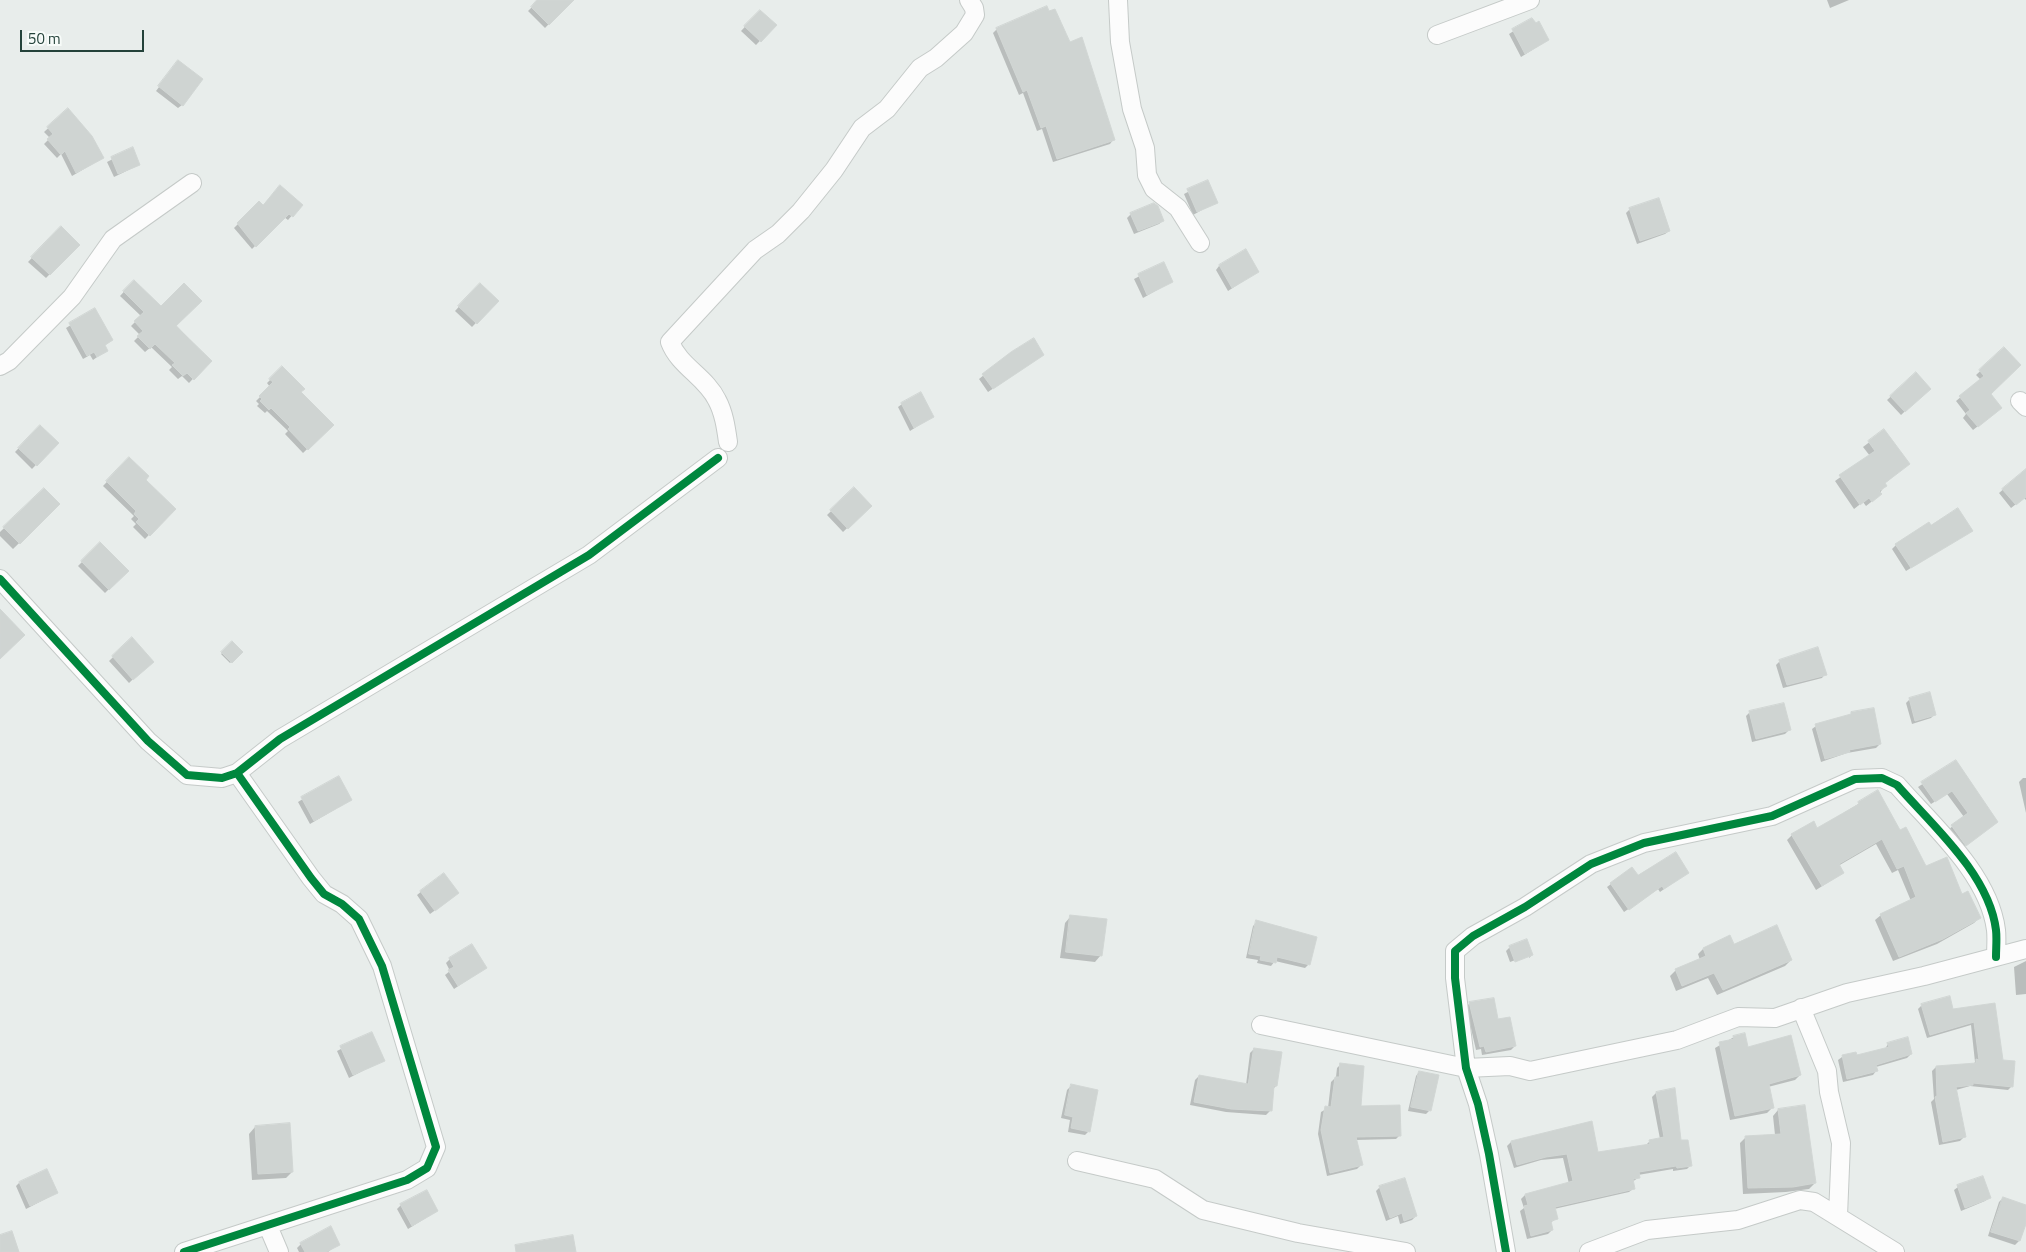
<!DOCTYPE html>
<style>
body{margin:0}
#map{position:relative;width:2026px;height:1252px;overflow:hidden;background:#e8edeb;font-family:"Titillium Web",sans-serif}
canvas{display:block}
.scale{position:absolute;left:20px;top:30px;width:124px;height:22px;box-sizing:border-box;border:2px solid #24423a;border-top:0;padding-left:6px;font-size:15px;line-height:18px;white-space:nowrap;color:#24423a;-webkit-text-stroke:4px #f7fbf9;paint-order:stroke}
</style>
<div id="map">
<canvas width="2026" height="1252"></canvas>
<div class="scale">50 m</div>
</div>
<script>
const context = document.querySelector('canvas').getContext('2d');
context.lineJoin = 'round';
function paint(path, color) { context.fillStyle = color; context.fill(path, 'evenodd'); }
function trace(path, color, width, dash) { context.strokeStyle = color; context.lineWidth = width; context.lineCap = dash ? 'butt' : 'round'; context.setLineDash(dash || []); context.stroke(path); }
paint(new Path2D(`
 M 539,0 L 572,0 L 545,28 L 528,11 Z
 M 1827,0 L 1849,0 L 1830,8 Z
 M 760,11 L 775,25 L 756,45 L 741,31 Z
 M 1532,19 L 1548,40 L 1521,57 L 1509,34 Z
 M 997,29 L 1113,140 L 1110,144 L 1053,162 L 1042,129 L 1037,131 L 1023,93 L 1019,95 L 993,33 Z
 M 175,66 L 182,105 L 178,108 L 156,91 Z
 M 68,110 L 103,158 L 72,176 L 61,154 L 57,158 L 44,144 L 50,138 L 44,132 Z
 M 132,149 L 139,165 L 114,177 L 107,162 Z
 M 1207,182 L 1216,202 L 1193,215 L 1184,194 Z
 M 259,203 L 262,206 L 301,205 L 288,220 L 284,217 L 252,249 L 234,228 Z
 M 1630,209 L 1669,231 L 1665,234 L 1637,244 L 1626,213 Z
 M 1131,214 L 1163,221 L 1159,224 L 1134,234 L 1127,218 Z
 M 61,228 L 78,245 L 46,278 L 28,262 Z
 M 1163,264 L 1171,282 L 1143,298 L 1134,279 Z
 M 1219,266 L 1257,272 L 1228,291 L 1216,270 Z
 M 134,281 L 210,361 L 189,383 L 182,376 L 178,379 L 169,370 L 172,367 L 151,347 L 145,352 L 134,341 L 140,335 L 131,326 L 141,316 L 120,296 Z
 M 480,284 L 497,301 L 472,327 L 455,311 Z
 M 95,310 L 112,340 L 104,346 L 107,350 L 93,360 L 90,355 L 83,359 L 66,328 Z
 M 2004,349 L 1989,394 L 1996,412 L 1973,430 L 1963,418 L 1966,414 L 1956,401 L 1981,380 L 1976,375 Z
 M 1011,353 L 1043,355 L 988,392 L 979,379 Z
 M 282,368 L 299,392 L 332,425 L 303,453 L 285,434 L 288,431 L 267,411 L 265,413 L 257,406 L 259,404 L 256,401 L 270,387 L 267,383 Z
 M 1916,374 L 1929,389 L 1901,415 L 1887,400 Z
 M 902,404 L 933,416 L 910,431 L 898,407 Z
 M 40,426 L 57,443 L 32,469 L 15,452 Z
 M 1884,431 L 1908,464 L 1884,484 L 1885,486 L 1875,499 L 1866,506 L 1863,502 L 1854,509 L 1835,481 L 1870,456 L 1863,447 Z
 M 129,459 L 144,480 L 174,509 L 145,539 L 133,527 L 136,524 L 131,519 L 134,516 L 103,486 Z
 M 2026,470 L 2026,500 L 2024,498 L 2011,508 L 1999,493 Z
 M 44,489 L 59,504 L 13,549 L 0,536 L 0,532 Z
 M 854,489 L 870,506 L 843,532 L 827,515 Z
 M 1971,531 L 1906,571 L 1892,549 L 1896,545 Z
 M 100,544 L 127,571 L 105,593 L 78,566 Z
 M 132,639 L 148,665 L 129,683 L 109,661 Z
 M 232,643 L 241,652 L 230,663 L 221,654 Z
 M 1780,661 L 1825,674 L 1822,678 L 1783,688 L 1776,665 Z
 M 1910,699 L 1935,714 L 1931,718 L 1912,724 L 1906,703 Z
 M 1750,712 L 1789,730 L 1785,734 L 1752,742 L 1746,716 Z
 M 1849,716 L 1880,744 L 1876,748 L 1847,753 L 1821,762 L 1812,729 L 1816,726 Z
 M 1956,762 L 1997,822 L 1962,848 L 1948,830 L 1964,817 L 1947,794 L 1931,804 L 1918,787 Z
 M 338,777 L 351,800 L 310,824 L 298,802 Z
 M 2023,778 L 2026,778 L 2026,813 L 2019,782 Z
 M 1878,792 L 1900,831 L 1925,867 L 1961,896 L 1979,918 L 1974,923 L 1937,944 L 1893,961 L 1875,920 L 1881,915 L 1911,901 L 1898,870 L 1892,873 L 1876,844 L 1838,866 L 1843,873 L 1816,890 L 1787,840 L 1792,835 L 1817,829 Z
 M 1632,868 L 1638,877 L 1687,873 L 1660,892 L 1658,889 L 1624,912 L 1607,887 Z
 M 443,874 L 453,897 L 430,914 L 417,895 Z
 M 1071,916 L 1101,955 L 1095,962 L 1060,958 L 1065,923 Z
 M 1257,922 L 1282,927 L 1282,930 L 1309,964 L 1305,968 L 1275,961 L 1271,966 L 1257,963 L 1258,960 L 1246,958 L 1253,926 Z
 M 1734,946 L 1791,960 L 1785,966 L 1717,995 L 1708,978 L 1676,991 L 1670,976 L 1676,970 L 1700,960 L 1698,954 L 1703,949 Z
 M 1510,947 L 1532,955 L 1529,958 L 1529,955 L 1510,962 L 1506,951 Z
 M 450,959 L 485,968 L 454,989 L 445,975 L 450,971 L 446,963 Z
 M 2026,961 L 2026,994 L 2016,995 L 2014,967 Z
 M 1470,1003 L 1497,1021 L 1515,1046 L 1511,1050 L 1482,1055 L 1481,1049 L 1476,1050 L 1466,1007 Z
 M 1994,1004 L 2002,1061 L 2012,1086 L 2008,1090 L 1970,1086 L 1956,1090 L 1964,1137 L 1960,1141 L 1939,1145 L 1931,1102 L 1934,1099 L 1932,1071 L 1936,1067 L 1973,1065 L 1975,1062 L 1971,1025 L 1927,1038 L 1918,1009 L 1922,1005 L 1952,1010 Z
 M 372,1033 L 384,1060 L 349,1078 L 337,1051 Z
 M 1734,1037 L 1747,1048 L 1800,1075 L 1795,1080 L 1768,1087 L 1772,1108 L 1767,1113 L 1730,1120 L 1715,1048 Z
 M 1888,1044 L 1911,1054 L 1907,1058 L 1876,1067 L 1876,1071 L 1873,1075 L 1843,1082 L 1838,1060 L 1842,1057 L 1856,1057 L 1885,1049 Z
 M 1254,1049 L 1276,1086 L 1272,1090 L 1270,1111 L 1266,1115 L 1226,1112 L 1190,1105 L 1195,1080 L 1199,1076 L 1246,1085 L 1250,1053 Z
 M 1341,1064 L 1362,1088 L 1360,1107 L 1400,1135 L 1396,1139 L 1356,1140 L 1361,1165 L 1357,1169 L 1327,1176 L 1318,1134 L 1321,1112 L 1328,1108 L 1331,1082 L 1336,1077 L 1337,1068 Z
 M 1419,1072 L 1430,1110 L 1426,1114 L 1408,1111 L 1416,1076 Z
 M 1071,1086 L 1089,1131 L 1085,1135 L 1068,1132 L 1070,1120 L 1061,1118 L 1067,1090 Z
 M 1656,1093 L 1691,1165 L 1687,1169 L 1673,1171 L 1673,1169 L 1638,1175 L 1638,1178 L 1632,1182 L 1633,1189 L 1629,1192 L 1554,1209 L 1556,1219 L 1550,1223 L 1552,1230 L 1548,1234 L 1527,1239 L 1520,1211 L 1524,1208 L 1521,1199 L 1525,1195 L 1569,1184 L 1563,1158 L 1541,1160 L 1514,1168 L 1507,1146 L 1511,1142 L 1591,1122 L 1597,1154 L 1646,1145 L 1650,1141 L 1660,1139 L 1652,1097 Z
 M 1778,1110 L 1815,1183 L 1809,1189 L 1786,1192 L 1743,1194 L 1740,1143 L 1746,1137 L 1775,1135 L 1773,1116 Z
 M 255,1127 L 292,1172 L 286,1178 L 252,1180 L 249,1134 Z
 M 19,1183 L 57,1193 L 26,1209 L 16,1186 Z
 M 1380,1187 L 1416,1216 L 1412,1220 L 1400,1224 L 1398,1216 L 1386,1221 L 1376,1191 Z
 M 1958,1187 L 1989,1198 L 1985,1201 L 1961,1211 L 1954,1190 Z
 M 2003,1198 L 2026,1206 L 2026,1220 L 2019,1241 L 2015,1245 L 1988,1236 L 1999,1202 Z
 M 401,1205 L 437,1211 L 408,1229 L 397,1209 Z
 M 301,1244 L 338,1244 L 328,1252 L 299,1252 L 297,1248 Z`), '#0003');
const building = new Path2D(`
 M 537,0 L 574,0 L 549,25 L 531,7 Z
 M 1047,6 L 1049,11 L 1055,9 L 1070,42 L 1082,37 L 1115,140 L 1057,159 L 1046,126 L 1041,128 L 1027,90 L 1023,92 L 996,28 Z
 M 760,10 L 777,25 L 761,42 L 744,26 Z
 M 1532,18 L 1536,23 L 1539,21 L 1549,40 L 1525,54 L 1512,29 Z
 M 178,60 L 203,79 L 183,106 L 158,86 Z
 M 68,108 L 92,136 L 104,158 L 76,173 L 65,151 L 61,155 L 47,139 L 53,134 L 47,127 Z
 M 133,147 L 140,165 L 118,174 L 111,157 Z
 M 1208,180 L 1218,203 L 1197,212 L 1187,189 Z
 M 280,185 L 303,205 L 293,217 L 289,214 L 256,247 L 237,223 L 259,201 L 263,205 Z
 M 1659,198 L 1670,231 L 1640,241 L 1629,208 Z
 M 1154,203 L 1158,206 L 1164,221 L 1138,231 L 1130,213 Z
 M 61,226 L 80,245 L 50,275 L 31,257 Z
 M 1246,249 L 1259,272 L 1232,288 L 1219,265 Z
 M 1164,262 L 1173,282 L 1147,295 L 1138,274 Z
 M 134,280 L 161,306 L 184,283 L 202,301 L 176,326 L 212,361 L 194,380 L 187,373 L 183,376 L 172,365 L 175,363 L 155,344 L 150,349 L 137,336 L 143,331 L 134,321 L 144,312 L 123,291 Z
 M 480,283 L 499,301 L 477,324 L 458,306 Z
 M 95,308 L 113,340 L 105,345 L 108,351 L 97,357 L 94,352 L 87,356 L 69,323 Z
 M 1034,338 L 1044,355 L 993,389 L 982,374 L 1011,352 Z
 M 2004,347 L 2021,365 L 1991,394 L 2002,408 L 1978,427 L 1966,413 L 1970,410 L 1959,396 L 1984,376 L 1979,370 Z
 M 282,366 L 305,389 L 301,392 L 334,425 L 308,450 L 288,429 L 290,427 L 271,408 L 269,410 L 260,401 L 262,399 L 259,396 L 273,382 L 269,379 Z
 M 1916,372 L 1931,389 L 1905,412 L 1890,396 Z
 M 921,392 L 934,417 L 914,428 L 901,403 Z
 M 40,425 L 59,443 L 37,466 L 18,448 Z
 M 1884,429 L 1910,464 L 1885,483 L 1887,486 L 1879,491 L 1882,494 L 1872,502 L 1869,498 L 1860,505 L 1839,475 L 1875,451 L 1868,441 Z
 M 129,457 L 149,476 L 146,480 L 176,509 L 150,536 L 136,522 L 139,519 L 134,514 L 136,511 L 106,481 Z
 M 2026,469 L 2026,497 L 2016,505 L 2002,489 Z
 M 854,487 L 872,506 L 848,529 L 830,510 Z
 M 44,488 L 60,504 L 20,544 L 3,527 Z
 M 1958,508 L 1973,531 L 1911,568 L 1895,544 L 1929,522 L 1931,525 Z
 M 100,542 L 129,571 L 109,590 L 81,561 Z
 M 0,609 L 25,635 L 0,659 Z
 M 132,637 L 154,662 L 133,680 L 112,656 Z
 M 232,641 L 243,652 L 232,663 L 221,652 Z
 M 1818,647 L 1827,675 L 1787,685 L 1779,660 Z
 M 1930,692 L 1936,715 L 1915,721 L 1909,698 Z
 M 1784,703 L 1791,730 L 1756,739 L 1749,711 Z
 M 1874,708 L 1881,744 L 1849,750 L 1850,752 L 1825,759 L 1815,724 L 1851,714 L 1851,712 Z
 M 1956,760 L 1998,822 L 1966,846 L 1951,825 L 1968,813 L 1952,791 L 1935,802 L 1921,782 Z
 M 339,776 L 352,800 L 314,821 L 301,797 Z
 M 1878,790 L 1900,830 L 1906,827 L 1926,866 L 1947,857 L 1962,894 L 1968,891 L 1981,918 L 1943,939 L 1899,957 L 1880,914 L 1916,897 L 1904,866 L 1897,869 L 1882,839 L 1839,864 L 1844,873 L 1822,886 L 1791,834 L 1814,821 L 1817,828 L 1859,804 L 1858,802 Z
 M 1676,852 L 1689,873 L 1664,889 L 1662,886 L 1629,910 L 1610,883 L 1632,867 L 1638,875 Z
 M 444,873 L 459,893 L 435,911 L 420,891 Z
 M 1070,915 L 1107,919 L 1102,956 L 1066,952 Z
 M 1256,920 L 1317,937 L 1310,965 L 1277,957 L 1276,963 L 1260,960 L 1261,956 L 1249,954 Z
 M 1777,925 L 1792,960 L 1723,990 L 1714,973 L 1682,986 L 1675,969 L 1706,956 L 1703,948 L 1730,935 L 1734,944 Z
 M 1527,939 L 1533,955 L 1515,962 L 1509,946 Z
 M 472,944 L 487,968 L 458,986 L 448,970 L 454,967 L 449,958 Z
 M 1950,996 L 1953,1009 L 1995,1003 L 2003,1060 L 2015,1061 L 2013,1087 L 1973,1083 L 1973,1085 L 1956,1087 L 1966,1137 L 1943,1142 L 1935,1097 L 1937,1096 L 1936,1066 L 1976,1063 L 1976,1059 L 1979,1060 L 1974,1022 L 1930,1035 L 1921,1004 Z
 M 1494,998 L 1498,1019 L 1510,1017 L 1516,1046 L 1486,1052 L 1484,1046 L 1480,1047 L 1469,1002 Z
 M 372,1032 L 385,1061 L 353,1075 L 340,1046 Z
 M 1745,1033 L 1748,1047 L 1791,1035 L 1801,1075 L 1769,1084 L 1774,1108 L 1735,1116 L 1719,1042 L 1734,1039 L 1733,1036 Z
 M 1908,1037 L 1912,1054 L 1876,1065 L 1878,1071 L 1847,1079 L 1842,1055 L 1856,1052 L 1857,1055 L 1889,1047 L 1887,1043 Z
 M 1254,1048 L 1282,1052 L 1277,1086 L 1274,1086 L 1272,1111 L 1231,1109 L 1194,1102 L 1199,1075 L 1248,1084 Z
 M 1340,1063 L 1364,1066 L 1361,1106 L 1400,1105 L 1401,1136 L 1356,1137 L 1363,1165 L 1330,1173 L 1321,1130 L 1325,1106 L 1331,1107 L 1335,1077 L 1339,1077 Z
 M 1419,1071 L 1439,1075 L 1431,1111 L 1411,1107 Z
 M 1071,1084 L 1098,1090 L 1090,1132 L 1071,1128 L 1073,1117 L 1065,1115 Z
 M 1675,1088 L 1681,1140 L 1688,1140 L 1692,1166 L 1677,1168 L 1676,1166 L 1639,1172 L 1640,1178 L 1633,1179 L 1635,1189 L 1555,1207 L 1558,1219 L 1551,1221 L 1553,1230 L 1531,1236 L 1524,1206 L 1528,1205 L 1525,1194 L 1573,1181 L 1567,1154 L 1546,1157 L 1517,1165 L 1511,1141 L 1592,1121 L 1598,1152 L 1650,1144 L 1649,1140 L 1664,1137 L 1656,1092 Z
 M 1805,1105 L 1816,1183 L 1793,1187 L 1748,1188 L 1745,1136 L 1781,1134 L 1778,1109 Z
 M 290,1123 L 293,1172 L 258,1174 L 255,1126 Z
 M 47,1169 L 58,1193 L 30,1206 L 19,1182 Z
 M 1983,1176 L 1991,1198 L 1965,1208 L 1957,1185 Z
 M 1405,1178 L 1417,1216 L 1404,1221 L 1402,1213 L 1390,1218 L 1379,1186 Z
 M 427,1190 L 438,1211 L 412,1226 L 400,1204 Z
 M 2003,1197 L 2026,1205 L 2026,1224 L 2020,1241 L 1991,1232 Z
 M 331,1226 L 340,1245 L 326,1252 L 305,1252 L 300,1243 Z
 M 12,1231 L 19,1252 L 0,1252 L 0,1235 Z
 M 573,1235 L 576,1252 L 516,1252 L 515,1245 Z`);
paint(building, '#cfd4d2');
trace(building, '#d1d6d4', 1);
const street = new Path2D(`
 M 1118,0 L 1120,42 L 1132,109 L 1145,148 L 1147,175 L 1154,189 L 1178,208 L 1200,243
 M 1437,35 L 1530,0
 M 0,366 L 9,361 L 72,297 L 113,239 L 192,183
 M 2020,401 L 2026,407
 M 728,442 C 726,428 724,413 717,400 C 706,377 679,366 670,342 L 755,250 L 778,234 L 801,211 L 834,170 L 862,128 L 887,109 L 920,68 L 936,58 L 964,33 L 975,15 L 974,8 L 969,0
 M 0,579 L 148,741 L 187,775 L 222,778 L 237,773 L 280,739 L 589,555 L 718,458
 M 1801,1008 L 1827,1071 L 1829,1092 L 1841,1143 L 1838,1216
 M 1261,1025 L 1466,1068 L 1510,1066 L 1530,1071 L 1677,1040 L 1738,1017 L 1775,1018 L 1847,993 L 1924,976 L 2026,949
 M 1077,1161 L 1155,1179 L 1203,1210 L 1298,1233 L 1406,1252
 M 268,1226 L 279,1252
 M 184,1252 L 407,1180 L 427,1168 L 436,1147 L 382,966 L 359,919 L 342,904 L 324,894 L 311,878 L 237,773
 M 1506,1252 L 1489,1154 L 1478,1104 L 1466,1068 L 1455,978 L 1455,951 L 1473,936 L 1525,907 L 1591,864 L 1644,843 L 1772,816 L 1855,779 L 1882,778 L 1897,785 C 1932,825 1989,874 1996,930 C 1997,938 1996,948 1996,957
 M 1589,1252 L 1647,1230 L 1738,1220 L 1800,1200 L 1814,1202 L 1895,1252`);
trace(street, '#c5cac8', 20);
trace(street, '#fcfcfc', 18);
trace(new Path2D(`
 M 0,579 L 148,741 L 187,775 L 222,778 L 237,773 L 280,739 L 589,555 L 718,458
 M 184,1252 L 407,1180 L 427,1168 L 436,1147 L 382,966 L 359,919 L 342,904 L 324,894 L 311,878 L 237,773
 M 1506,1252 L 1489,1154 L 1478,1104 L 1466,1068 L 1455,978 L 1455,951 L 1473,936 L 1525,907 L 1591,864 L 1644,843 L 1772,816 L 1855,779 L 1882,778 L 1897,785 C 1932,825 1989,874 1996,930 C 1997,938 1996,948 1996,957`), '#00873e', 8);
</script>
